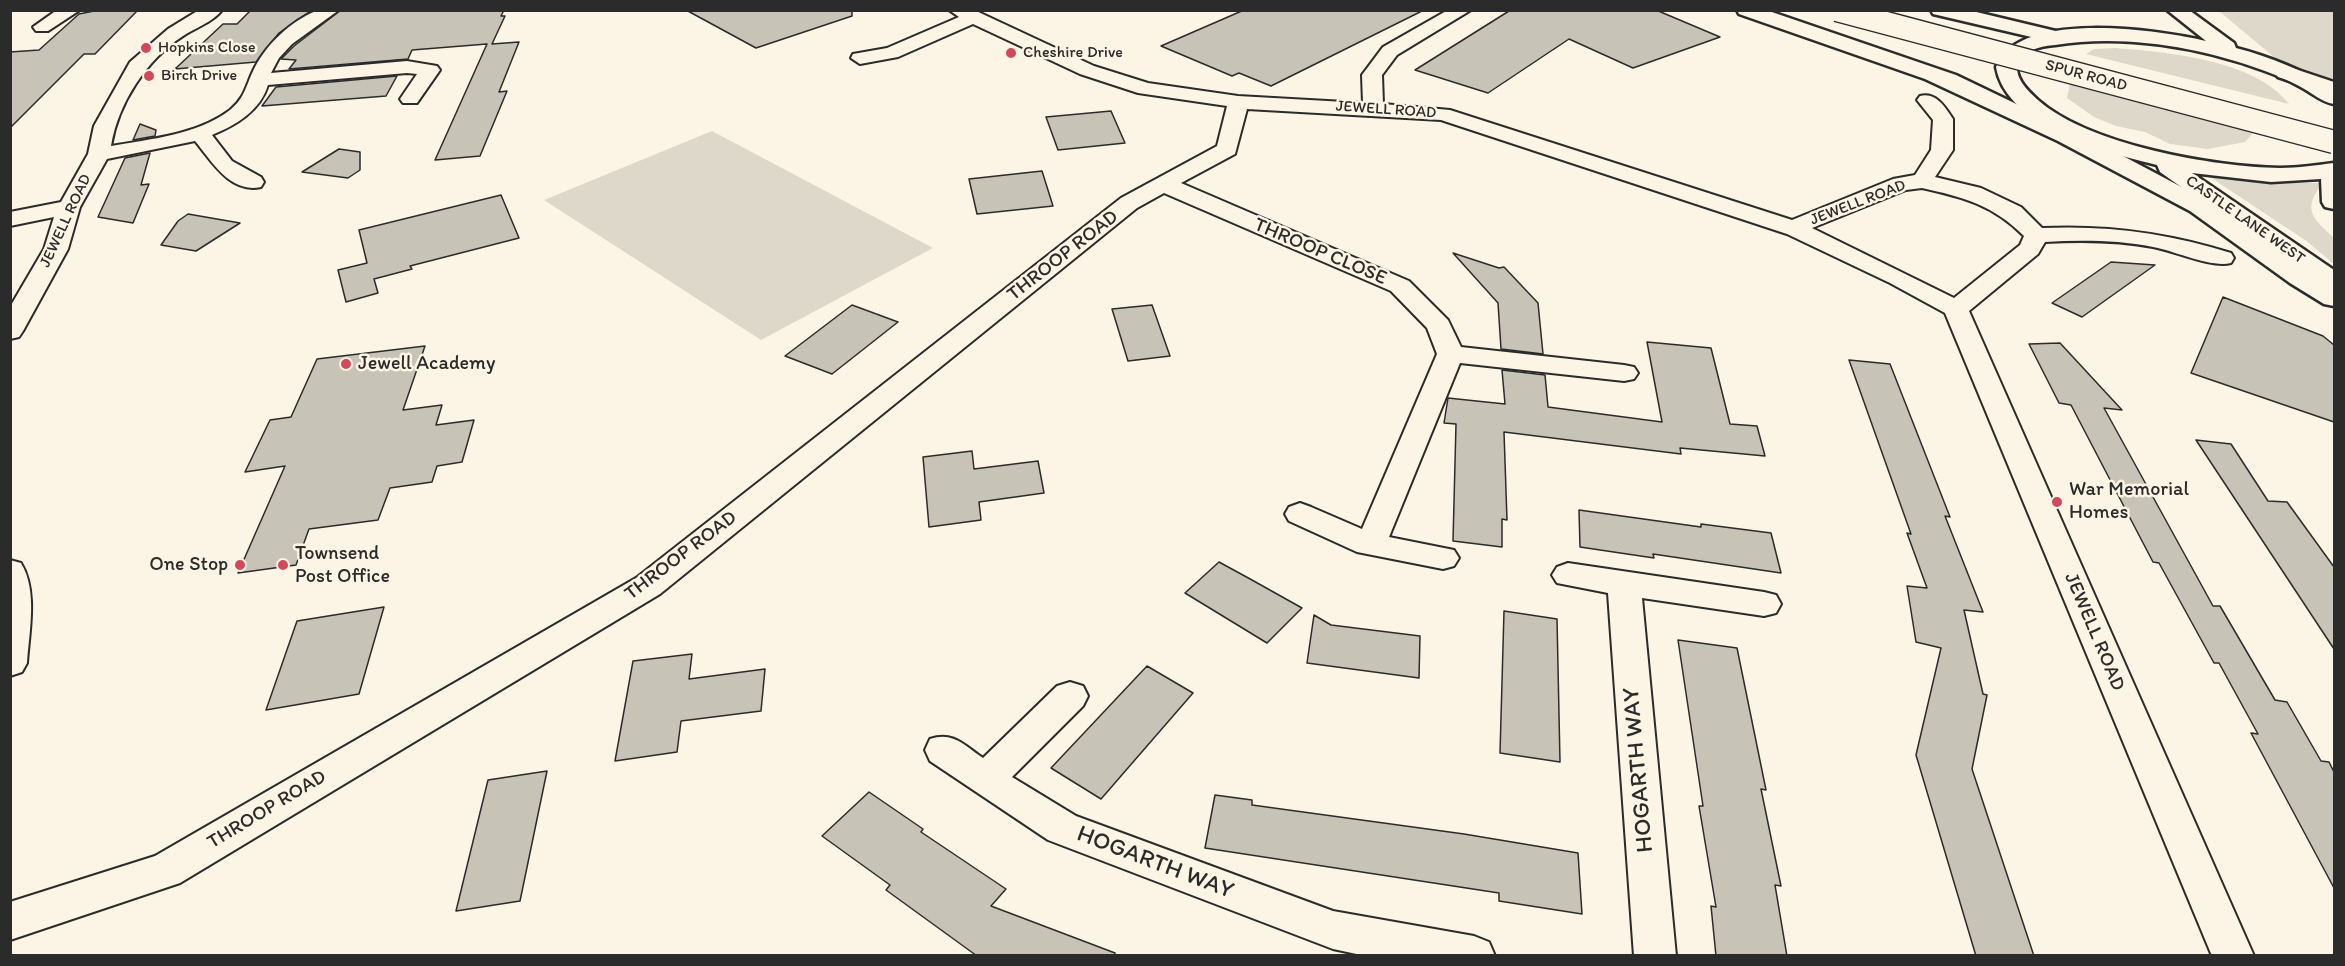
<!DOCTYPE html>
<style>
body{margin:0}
#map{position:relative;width:2345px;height:966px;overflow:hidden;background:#fcf5e5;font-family:Itim,sans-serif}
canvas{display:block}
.frame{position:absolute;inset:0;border:12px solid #2b2b2b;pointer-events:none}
</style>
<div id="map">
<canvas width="2345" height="966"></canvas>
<div class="frame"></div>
</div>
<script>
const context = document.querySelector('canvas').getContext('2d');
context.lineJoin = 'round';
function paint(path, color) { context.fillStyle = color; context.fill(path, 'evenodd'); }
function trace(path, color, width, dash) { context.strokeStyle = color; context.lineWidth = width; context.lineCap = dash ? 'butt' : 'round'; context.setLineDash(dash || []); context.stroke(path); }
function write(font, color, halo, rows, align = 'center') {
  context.font = font + ' Itim,sans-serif'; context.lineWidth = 5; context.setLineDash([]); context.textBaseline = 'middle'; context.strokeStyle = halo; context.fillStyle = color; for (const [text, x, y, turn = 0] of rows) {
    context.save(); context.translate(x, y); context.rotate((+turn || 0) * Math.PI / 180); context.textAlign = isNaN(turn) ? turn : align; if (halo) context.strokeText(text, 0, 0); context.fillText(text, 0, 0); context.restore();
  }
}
paint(new Path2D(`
 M 2219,11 L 2334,11 L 2334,82 L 2275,58 Z
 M 2115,48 C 2167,52 2256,60 2289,104 L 2086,54 L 2094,49 Z
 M 2070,83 L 2254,132 L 2245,142 L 2208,149 L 2170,144 L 2145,132 L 2116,126 L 2094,117 L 2067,98 Z
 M 712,131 L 933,248 L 761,340 L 544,200 Z
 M 2207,175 L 2276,183 L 2323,183 C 2301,210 2313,218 2334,238 L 2334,264 L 2305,240 Z`), '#ded8ca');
const building = new Path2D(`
 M 99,10 L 138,10 L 95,54 L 84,54 L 10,128 L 10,52 L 39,50 L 79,14 Z
 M 251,10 L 312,10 L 279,33 L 256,62 L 175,69 L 223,24 L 237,24 Z
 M 341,10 L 504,10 L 501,16 L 505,16 L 492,44 L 519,42 L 499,92 L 507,91 L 480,156 L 435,160 L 487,44 L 412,50 L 408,59 L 289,69 L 296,60 L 281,59 L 294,46 Z
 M 686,10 L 852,10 L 852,16 L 756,48 Z
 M 1244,10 L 1424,10 L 1271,86 L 1239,73 L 1232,76 L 1161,46 Z
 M 1507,10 L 1656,10 L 1720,37 L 1633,68 L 1569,39 L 1488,93 L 1415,70 L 1509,11 Z
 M 397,76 L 386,96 L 262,106 L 276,87 Z
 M 1111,111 L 1125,143 L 1058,150 L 1046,117 Z
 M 140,124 L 156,130 L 155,136 L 133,140 Z
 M 339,149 L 360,152 L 360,170 L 348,178 L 302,172 Z
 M 150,153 L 141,185 L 149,184 L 133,223 L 98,217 L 125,158 Z
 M 1042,171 L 1053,206 L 977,214 L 969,179 Z
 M 501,195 L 519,238 L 410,266 L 412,269 L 374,279 L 378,293 L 346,302 L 338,270 L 367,263 L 359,230 Z
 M 188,214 L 240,223 L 196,251 L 161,245 L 178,221 Z
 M 1453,253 L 1499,268 L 1504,267 L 1538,303 L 1543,354 L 1501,349 L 1498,303 Z
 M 2111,262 L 2155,265 L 2082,317 L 2052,303 Z
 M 2223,297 L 2323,336 L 2334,345 L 2334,422 L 2191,373 Z
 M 852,305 L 898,322 L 832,374 L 785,356 Z
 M 1152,305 L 1170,356 L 1128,361 L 1112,309 Z
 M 1647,342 L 1711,348 L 1730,424 L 1757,426 L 1765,456 L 1680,448 L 1681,454 L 1504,432 L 1507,520 L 1502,519 L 1502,547 L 1453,541 L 1456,424 L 1444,423 L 1448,398 L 1505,404 L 1502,370 L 1545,375 L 1548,407 L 1662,422 Z
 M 2060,343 L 2122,410 L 2104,408 L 2213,606 L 2220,606 L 2275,700 L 2287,702 L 2321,761 L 2329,762 L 2334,772 L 2334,888 L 2251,733 L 2258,734 L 2219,663 L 2214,663 L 2159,563 L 2153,562 L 2071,405 L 2059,403 L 2029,344 Z
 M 425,346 L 403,410 L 442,405 L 436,425 L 474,420 L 462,462 L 437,466 L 432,482 L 390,488 L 378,520 L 309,529 L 296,565 L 238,573 L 285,466 L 245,472 L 270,420 L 291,417 L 317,359 Z
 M 1849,360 L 1890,364 L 1950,517 L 1945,516 L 1983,612 L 1964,610 L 1983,694 L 1987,695 L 1972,769 L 2034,956 L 1976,956 L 1916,755 L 1941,648 L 1916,642 L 1907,586 L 1927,588 L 1907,533 L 1911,534 Z
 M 2196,440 L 2231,444 L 2268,501 L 2287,502 L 2334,567 L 2334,649 Z
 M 972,451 L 974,469 L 1038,461 L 1044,493 L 979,502 L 981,520 L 929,527 L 923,457 Z
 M 1579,510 L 1701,527 L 1701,524 L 1771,533 L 1781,573 L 1653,554 L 1654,558 L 1580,547 Z
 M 1219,562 L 1252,580 L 1302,608 L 1267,643 L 1185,593 Z
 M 384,607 L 359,694 L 266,710 L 297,621 Z
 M 1504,611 L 1557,619 L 1560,762 L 1500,753 Z
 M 1314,615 L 1331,625 L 1420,636 L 1419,678 L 1307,663 Z
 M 1678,640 L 1737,648 L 1766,790 L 1761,789 L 1781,886 L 1775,885 L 1787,956 L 1716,956 L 1711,906 L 1716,907 L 1699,806 L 1703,806 Z
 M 692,654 L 689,679 L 765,669 L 761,711 L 681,721 L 677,752 L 615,761 L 633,661 Z
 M 1147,666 L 1193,693 L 1101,799 L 1051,768 Z
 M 547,771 L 520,901 L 456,911 L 488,780 Z
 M 869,792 L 923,829 L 921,832 L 1006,889 L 991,906 L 1115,953 L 1115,956 L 977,956 L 886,890 L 890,885 L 822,836 Z
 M 1215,795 L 1252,800 L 1252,805 L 1464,834 L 1578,853 L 1582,914 L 1499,901 L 1499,893 L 1205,848 Z`);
paint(building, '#c8c3b7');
trace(building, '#2b2b2b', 1.5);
const street = new Path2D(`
 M 57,10 L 80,10 L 48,31 L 36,31 L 33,27 Z
 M 199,10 L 222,10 C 213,22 195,28 183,36 C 147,59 118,103 111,146 C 150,139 197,135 230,110 C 246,97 246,84 255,67 C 267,44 291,21 316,11 C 322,9 332,10 339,10 L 292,44 L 279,58 L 271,73 L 407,61 L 437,66 L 440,70 L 417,103 L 403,103 L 400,99 L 417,74 L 407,73 L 268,85 C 260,111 236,125 212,135 L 232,161 L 261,177 L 264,182 L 261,187 C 230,194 211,160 195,141 L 107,159 L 80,207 L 68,249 L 23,331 L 19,337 L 10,339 L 10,307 L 44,249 L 54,217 L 10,226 L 10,212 L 61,202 L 88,154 L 94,126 L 130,62 L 168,29 Z
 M 949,10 L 974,10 L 1094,66 L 1148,83 L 1238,96 L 1363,103 L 1362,75 L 1383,47 L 1448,10 L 1471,10 L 1397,55 L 1382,75 L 1383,104 L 1450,110 L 1792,220 L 1893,179 L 1915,175 L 1931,150 L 1933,120 L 1917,100 L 1920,96 C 1936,92 1945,107 1953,119 L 1953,150 L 1935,177 L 1981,188 L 2021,207 L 2042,228 C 2108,225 2168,233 2231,253 L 2234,258 L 2231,263 C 2211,268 2175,251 2153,247 C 2117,240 2081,240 2045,242 L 2038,254 L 1969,311 L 2254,956 L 2212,956 L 1945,313 L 1890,283 L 1787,234 L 1441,120 L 1247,109 L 1235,154 L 1181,183 L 1409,281 L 1448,320 L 1461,347 L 1624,365 L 1634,367 L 1638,373 L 1634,379 L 1624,381 L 1460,363 L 1389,537 L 1454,550 L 1459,558 L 1454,566 L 1443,569 L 1357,552 L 1289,521 L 1285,514 L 1289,507 L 1300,503 L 1311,507 L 1362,529 L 1437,354 L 1427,328 L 1391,291 L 1164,193 L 1137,208 L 660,594 L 180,883 L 10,940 L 10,902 L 155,856 L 636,578 L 1121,198 L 1217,146 L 1227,106 L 1138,93 L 1080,74 L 973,24 L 898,57 L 860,64 L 851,58 L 853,54 L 887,48 L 959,17 ZM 1922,188 C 1963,197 1993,205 2024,236 L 2020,245 L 1954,298 L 1812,228 L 1906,190 Z
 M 10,560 L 21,563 C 38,591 29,632 27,663 L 22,672 L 10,676 Z
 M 1568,563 L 1764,592 L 1776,595 L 1781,604 L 1776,613 L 1764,616 L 1642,598 L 1676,956 L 1634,956 L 1608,593 L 1557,583 L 1552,575 L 1557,567 Z
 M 1070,682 L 1083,686 L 1088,696 L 1083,706 L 1012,777 L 1076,816 L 1333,911 L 1474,936 L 1489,942 L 1495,956 L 1366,956 L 1333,949 L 1048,840 L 930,761 L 925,750 L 930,739 C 953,731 964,745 983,758 L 1057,686 Z`);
const primary = new Path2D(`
 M 2167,10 L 2189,10 L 2234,43 L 2236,48 C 2271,57 2304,71 2334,89 L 2334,104 C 2321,102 2311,92 2299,86 C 2288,80 2276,75 2265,71 C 2200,47 2124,34 2055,45 C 2043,46 2025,49 2019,62 C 2012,76 2028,91 2038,100 C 2089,145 2214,167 2280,168 C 2299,168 2316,165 2334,163 L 2334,209 L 2325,207 L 2322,202 L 2321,179 L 2271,182 L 2192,173 L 2334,270 L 2334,290 L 2324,288 L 2160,172 L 2157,165 C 2108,153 2006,127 1996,67 C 2018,9 2159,30 2206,41 Z`);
const highway = new Path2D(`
 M 1737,10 L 1766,10 L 1956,75 L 2108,148 L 2208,201 L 2334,287 L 2334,306 L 2324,304 L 2290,283 L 2190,211 L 2058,141 L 1925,79 L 1739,14 Z
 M 1931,10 L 1968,10 L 2064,33 L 2067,37 L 2064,41 L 2057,43 L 1933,14 Z
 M 2286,66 L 2334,82 L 2334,95 L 2278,77 L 2275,72 L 2278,67 Z`);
trace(street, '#2b2b2b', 4);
trace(primary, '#2b2b2b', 5);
trace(highway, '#2b2b2b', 5);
paint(street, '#fcf5e5');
paint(primary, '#fcf5e5');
paint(highway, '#fcf5e5');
const highwayBridge = new Path2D(`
 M 1837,10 L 2334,142`);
trace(highwayBridge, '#2b2b2b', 25, []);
trace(highwayBridge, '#fcf5e5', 22);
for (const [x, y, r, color] of [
 [146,48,6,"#d1495b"],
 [1011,53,6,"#d1495b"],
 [149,76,6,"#d1495b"],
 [346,364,6,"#d1495b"],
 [2057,502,6,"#d1495b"],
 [240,565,6,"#d1495b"],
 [283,565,6,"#d1495b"]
]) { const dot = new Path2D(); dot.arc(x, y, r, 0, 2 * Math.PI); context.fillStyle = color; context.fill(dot); trace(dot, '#fcf5e5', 2); }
write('16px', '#2b2b2b', '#fcf5e5', [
 ["Hopkins Close",158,48],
 ["Cheshire Drive",1023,53],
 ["Birch Drive",161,76]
], 'left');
write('16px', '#2b2b2b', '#fcf5e5', [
 ["SPUR ROAD",2086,76,15],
 ["JEWELL ROAD",1386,110,4],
 ["JEWELL ROAD",1858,203,-21],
 ["CASTLE LANE WEST",2245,220,35],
 ["JEWELL ROAD",66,221,-65]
]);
write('20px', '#2b2b2b', '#fcf5e5', [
 ["THROOP CLOSE",1320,252,23],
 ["THROOP ROAD",1063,256,-38],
 ["THROOP ROAD",681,556,-37],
 ["JEWELL ROAD",2094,632,67],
 ["THROOP ROAD",267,810,-31]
]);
write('20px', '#2b2b2b', '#fcf5e5', [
 ["Jewell Academy",358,364],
 ["War Memorial",2069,490],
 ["Homes",2069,513],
 ["Townsend",295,554],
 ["Post Office",295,577],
 ["One Stop",228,565,"right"]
], 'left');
write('24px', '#2b2b2b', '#fcf5e5', [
 ["HOGARTH WAY",1639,770,-95],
 ["HOGARTH WAY",1155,863,21]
]);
</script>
